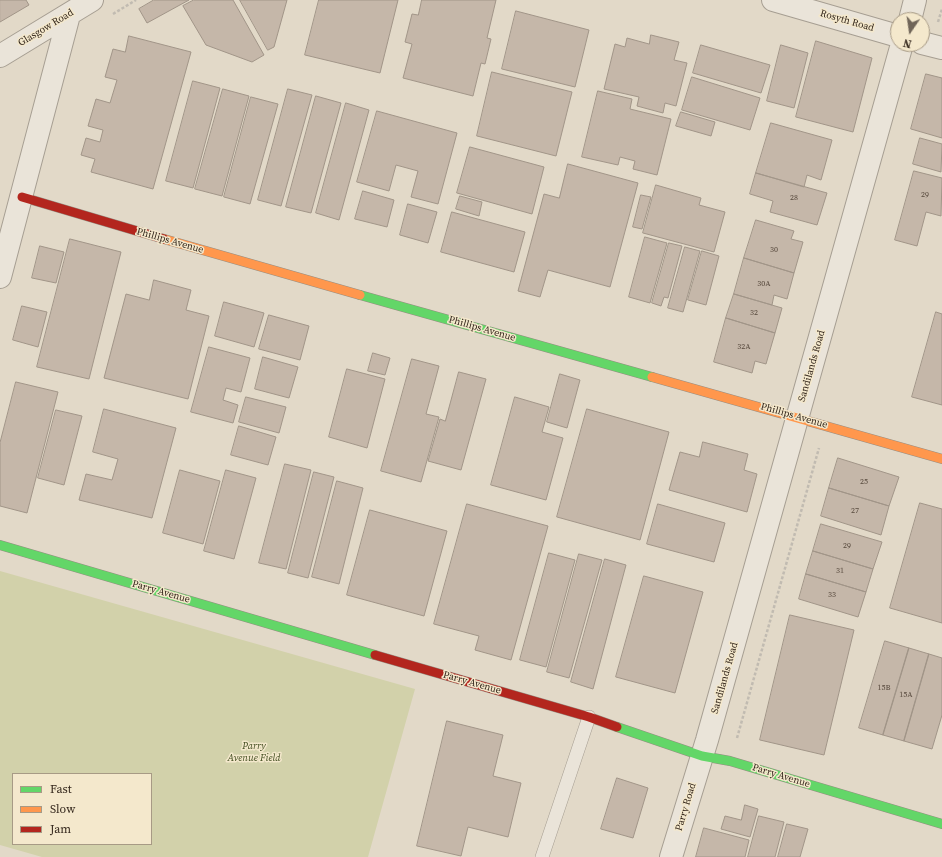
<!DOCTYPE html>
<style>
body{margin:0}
#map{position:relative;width:942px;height:857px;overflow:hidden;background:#e2d9c8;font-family:"Source Serif 4",serif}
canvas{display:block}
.legend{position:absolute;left:12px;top:773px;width:140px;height:72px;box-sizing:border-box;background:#f4e8cc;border:1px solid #a79a85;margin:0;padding:5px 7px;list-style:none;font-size:12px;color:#33261b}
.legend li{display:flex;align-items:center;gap:8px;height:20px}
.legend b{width:20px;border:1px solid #a79a85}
.north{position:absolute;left:890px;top:12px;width:40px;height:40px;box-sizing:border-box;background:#f4e8cc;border:1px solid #a79a85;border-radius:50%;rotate:193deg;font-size:11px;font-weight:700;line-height:16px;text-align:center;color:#33261b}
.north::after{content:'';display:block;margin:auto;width:14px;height:18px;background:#706558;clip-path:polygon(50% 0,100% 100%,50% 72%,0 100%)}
</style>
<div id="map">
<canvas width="942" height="857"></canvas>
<ul class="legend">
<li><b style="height:5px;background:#63d668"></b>Fast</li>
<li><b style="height:5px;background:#ff974d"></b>Slow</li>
<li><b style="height:5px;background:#b3261e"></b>Jam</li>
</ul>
<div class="north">N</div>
</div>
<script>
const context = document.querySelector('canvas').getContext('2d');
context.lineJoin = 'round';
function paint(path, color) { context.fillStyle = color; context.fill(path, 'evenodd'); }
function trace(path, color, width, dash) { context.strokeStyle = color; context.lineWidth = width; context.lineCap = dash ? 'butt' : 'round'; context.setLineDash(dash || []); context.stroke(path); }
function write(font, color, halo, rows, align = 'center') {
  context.font = font + ' "Source Serif 4",serif'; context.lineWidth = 3; context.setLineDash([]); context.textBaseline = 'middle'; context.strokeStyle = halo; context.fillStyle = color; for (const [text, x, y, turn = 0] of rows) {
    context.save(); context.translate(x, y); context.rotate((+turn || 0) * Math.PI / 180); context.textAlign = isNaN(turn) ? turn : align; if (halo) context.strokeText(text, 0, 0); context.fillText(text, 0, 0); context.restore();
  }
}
paint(new Path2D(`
 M 0,571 L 415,689 L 368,857 L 42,857 L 0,845 ZM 13,774 L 151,774 L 151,844 L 13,844 Z`), '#d2d1aa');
const building = new Path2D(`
 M 0,0 L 26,0 L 29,5 L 0,22 Z
 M 154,0 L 189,0 L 147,23 L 139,9 Z
 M 194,0 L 233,0 L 264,55 L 252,62 L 206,45 L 183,6 Z
 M 240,0 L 287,0 L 274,47 L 268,50 Z
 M 319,0 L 398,0 L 380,73 L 305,55 Z
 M 422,0 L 496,0 L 487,38 L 491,39 L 485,64 L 481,63 L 473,96 L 403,78 L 412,44 L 405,42 L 412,14 L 418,15 Z
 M 516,11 L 589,30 L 575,87 L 502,69 Z
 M 651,35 L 679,42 L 674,60 L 687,63 L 676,106 L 665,103 L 663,113 L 637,106 L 639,97 L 604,89 L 615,44 L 625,47 L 627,38 L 649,44 Z
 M 129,36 L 191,52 L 153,189 L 91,172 L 95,159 L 81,155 L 86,138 L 100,142 L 103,130 L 88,126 L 96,99 L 110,103 L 117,80 L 105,77 L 113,49 L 125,52 Z
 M 816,41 L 872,58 L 853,132 L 796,117 Z
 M 701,45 L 770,65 L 761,93 L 693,73 Z
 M 781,45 L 808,53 L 794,108 L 767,101 Z
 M 492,72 L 572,92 L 556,156 L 477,136 Z
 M 926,74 L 942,78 L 942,138 L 911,129 Z
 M 692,77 L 760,98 L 750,130 L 682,110 Z
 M 193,81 L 220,88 L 193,188 L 166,181 Z
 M 223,89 L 249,96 L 222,196 L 195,189 Z
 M 288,89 L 312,95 L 281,206 L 258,200 Z
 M 598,91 L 632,99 L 630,109 L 671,119 L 657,175 L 633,169 L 635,161 L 620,157 L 618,165 L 582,157 Z
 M 316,96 L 341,103 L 311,213 L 286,207 Z
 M 251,97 L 278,104 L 250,204 L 224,197 Z
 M 346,103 L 369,110 L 339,220 L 316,213 Z
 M 377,111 L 457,133 L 438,204 L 411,197 L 418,171 L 396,165 L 389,191 L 357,182 Z
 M 681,112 L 715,122 L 711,136 L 676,126 Z
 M 771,123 L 832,140 L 821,180 L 807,175 L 804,187 L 756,173 Z
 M 920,138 L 942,144 L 941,172 L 913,164 Z
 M 470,147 L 544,167 L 532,214 L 457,193 Z
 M 568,164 L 638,183 L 610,287 L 548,270 L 540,297 L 518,291 L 544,194 L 559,198 Z
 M 914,171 L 942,178 L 941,216 L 926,212 L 917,246 L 895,240 Z
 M 756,173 L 827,193 L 817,225 L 770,212 L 773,201 L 750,194 Z
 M 656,185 L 701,198 L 699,205 L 725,212 L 714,252 L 643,233 Z
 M 363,191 L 394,200 L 387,227 L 355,219 Z
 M 641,195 L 651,197 L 642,229 L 633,227 Z
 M 460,196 L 482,202 L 479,216 L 456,209 Z
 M 408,204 L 437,212 L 428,243 L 400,235 Z
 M 452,212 L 525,232 L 514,272 L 441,252 Z
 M 756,220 L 794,231 L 791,239 L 803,242 L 794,273 L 744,258 Z
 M 645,237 L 667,243 L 650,303 L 629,297 Z
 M 70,239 L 121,252 L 89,379 L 37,367 Z
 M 669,243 L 682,246 L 668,298 L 664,297 L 661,306 L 652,303 Z
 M 40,246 L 64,252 L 56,283 L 32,278 Z
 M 685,247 L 700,251 L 683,312 L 668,308 Z
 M 702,251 L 719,256 L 706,305 L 688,300 Z
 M 744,258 L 794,273 L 787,299 L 774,295 L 772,305 L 734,294 Z
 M 154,280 L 191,290 L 186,310 L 209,316 L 188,399 L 104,378 L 126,294 L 149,300 Z
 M 734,294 L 782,308 L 775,333 L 726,318 Z
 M 224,302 L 264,313 L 254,347 L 215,336 Z
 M 22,306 L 47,312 L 38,347 L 13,340 Z
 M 936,312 L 942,314 L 942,405 L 912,397 Z
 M 269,315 L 309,326 L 300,360 L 259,349 Z
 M 726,318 L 775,333 L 766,364 L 755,361 L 752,373 L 714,362 Z
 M 209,347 L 250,358 L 241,392 L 226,388 L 223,400 L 238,405 L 233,423 L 191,412 Z
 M 373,353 L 390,358 L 385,375 L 368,371 Z
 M 263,357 L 298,367 L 289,398 L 255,389 Z
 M 412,359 L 439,366 L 426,414 L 439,417 L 421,482 L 381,471 Z
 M 347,369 L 385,379 L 367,448 L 329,437 Z
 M 459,372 L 486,379 L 461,470 L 428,461 L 440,419 L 445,421 Z
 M 560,374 L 580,380 L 567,428 L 547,422 Z
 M 16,382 L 58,392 L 27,513 L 0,506 L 0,443 Z
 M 246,397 L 286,407 L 279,433 L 239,422 Z
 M 515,397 L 549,407 L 542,432 L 563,438 L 546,500 L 491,485 Z
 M 104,409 L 176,428 L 152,518 L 79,500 L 86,474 L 112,480 L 118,459 L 93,452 Z
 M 587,409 L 669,432 L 640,540 L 557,517 Z
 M 56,410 L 82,416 L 64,485 L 38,478 Z
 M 239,426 L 276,437 L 268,465 L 231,455 Z
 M 703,442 L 748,454 L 744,470 L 757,474 L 747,512 L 669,490 L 680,452 L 699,457 Z
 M 838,458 L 899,477 L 889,506 L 829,488 Z
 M 285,464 L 311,470 L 286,569 L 259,563 Z
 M 180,470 L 220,481 L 203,544 L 163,533 Z
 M 226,470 L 256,478 L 234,559 L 204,551 Z
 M 314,472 L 334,477 L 308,578 L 288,573 Z
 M 337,481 L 363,488 L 339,584 L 312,577 Z
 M 829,488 L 889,506 L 881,535 L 821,516 Z
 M 920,503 L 942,509 L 942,623 L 890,608 Z
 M 467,504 L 548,526 L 511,660 L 475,650 L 479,636 L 434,624 Z
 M 658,504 L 725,523 L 714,562 L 647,544 Z
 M 370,510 L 447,531 L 424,616 L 347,595 Z
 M 821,524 L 882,542 L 873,569 L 813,551 Z
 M 813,551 L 873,569 L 866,592 L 806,574 Z
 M 549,553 L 575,560 L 546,667 L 520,660 Z
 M 579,554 L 602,560 L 569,678 L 547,672 Z
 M 605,559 L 626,565 L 593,689 L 571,682 Z
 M 806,574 L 866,592 L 858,617 L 799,599 Z
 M 644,576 L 703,592 L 675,693 L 616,677 Z
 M 790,615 L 854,630 L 824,755 L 760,740 Z
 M 885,641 L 909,648 L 883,735 L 859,728 Z
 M 909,648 L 929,654 L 904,741 L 883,735 Z
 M 929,654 L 942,658 L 942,715 L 932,749 L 904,741 Z
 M 447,721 L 503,735 L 493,776 L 521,783 L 508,837 L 468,827 L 461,856 L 417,846 Z
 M 617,778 L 648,788 L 633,838 L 601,829 Z
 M 745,805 L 758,809 L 750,837 L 721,829 L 725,816 L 741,820 Z
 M 759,816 L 784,822 L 775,857 L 748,857 Z
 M 787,824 L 808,829 L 800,857 L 778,857 Z
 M 704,828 L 749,840 L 745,857 L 696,857 Z`);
paint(building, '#c5b7a9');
trace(building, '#a19588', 1);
const lane = new Path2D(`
 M 542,857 L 589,717`);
const street = new Path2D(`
 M 773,0 L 898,36
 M 910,20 L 915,0
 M 922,43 L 942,48
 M 0,56 L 92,0
 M 0,277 L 69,15
 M 671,857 L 707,740 L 902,44`);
const fast = new Path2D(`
 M 360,295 L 652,377
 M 0,545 L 375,655
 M 617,727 L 702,756 L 730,761 L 942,824`);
const slow = new Path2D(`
 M 164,239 L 360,295
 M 652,377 L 942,459`);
const jam = new Path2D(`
 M 22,197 L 164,239
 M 375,655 L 589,717 L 617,727`);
trace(lane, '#a69e92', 14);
trace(street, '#a69e92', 24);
trace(fast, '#968d82', 10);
trace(slow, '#968d82', 10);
trace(jam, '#968d82', 10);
trace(new Path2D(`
 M 113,14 L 136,0
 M 938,22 L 942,9
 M 737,738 L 819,448`), '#c1bbb1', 2.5, [3, 2]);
trace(lane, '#eae4d9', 13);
trace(street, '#eae4d9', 22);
trace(fast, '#63d668', 9);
trace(slow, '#ff974d', 9);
trace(jam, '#b3261e', 9);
write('8px', '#584a3e', null, [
 ["29",925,195],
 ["28",794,198],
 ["30",774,250],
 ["30A",764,284],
 ["32",754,313],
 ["32A",744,347],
 ["25",864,482],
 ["27",855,511],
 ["29",847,546],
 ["31",840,571],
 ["33",832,595],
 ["15B",884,688],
 ["15A",906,695]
]);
write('10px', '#33261b', '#f4e8cc', [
 ["Rosyth Road",847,21,16],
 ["Glasgow Road",46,28,-31],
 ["Phillips Avenue",170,241,16],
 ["Phillips Avenue",482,329,16],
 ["Sandilands Road",812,366,-74],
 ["Phillips Avenue",794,416,16],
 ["Parry Avenue",161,592,16],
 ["Sandilands Road",725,678,-74],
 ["Parry Avenue",472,683,16],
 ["Parry Avenue",781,776,17],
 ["Parry Road",686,807,-73]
]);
write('italic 10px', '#444f22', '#f4e8cc', [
 ["Parry",254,746],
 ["Avenue Field",254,758]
]);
</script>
